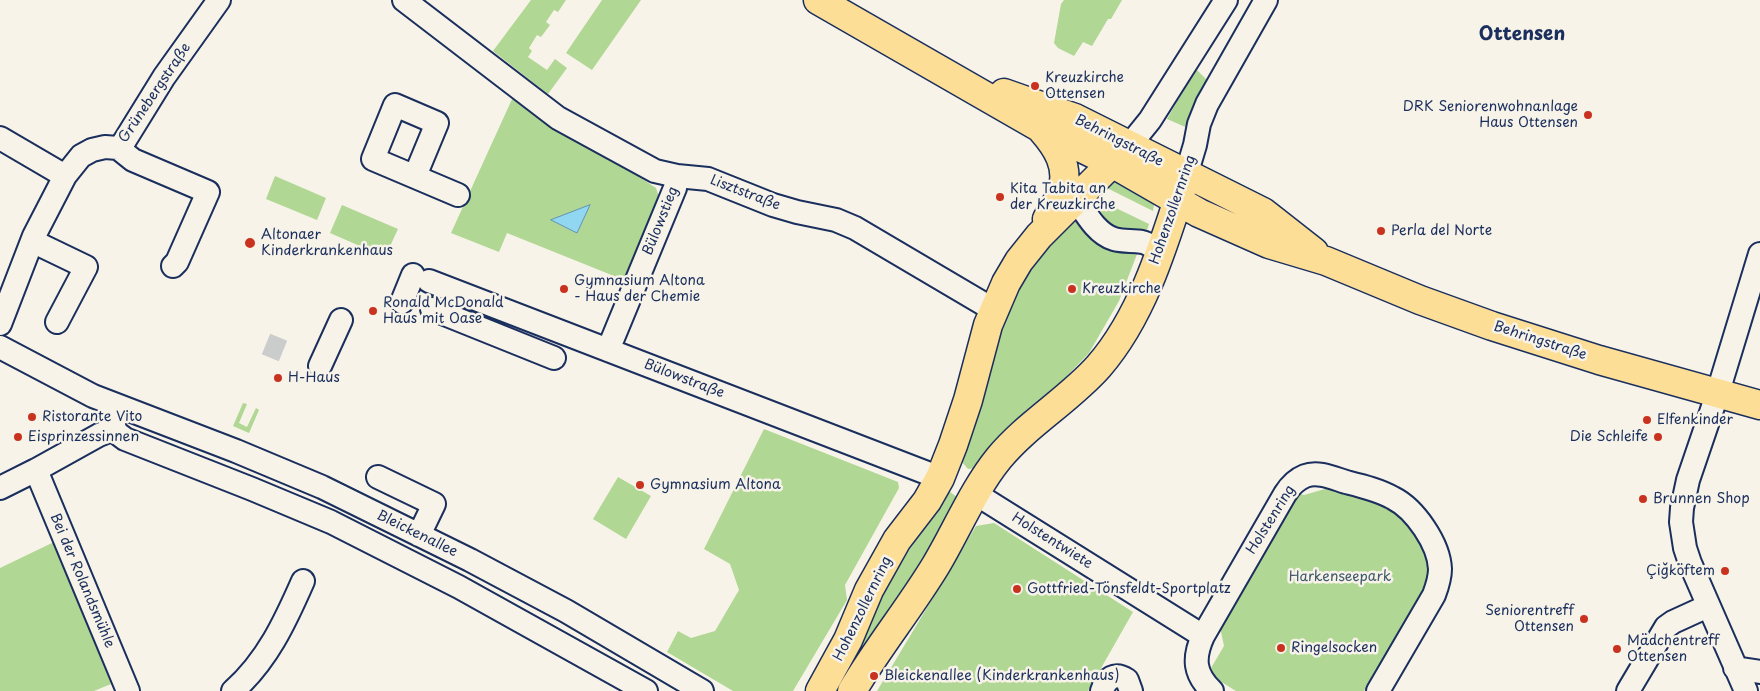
<!DOCTYPE html>
<meta charset="utf-8">
<style>
body{margin:0}
canvas{display:block;background:#f7f3e8}
</style>
<canvas width="1760" height="691"></canvas>
<script>
const context = document.querySelector('canvas').getContext('2d');
context.lineJoin = 'round';
function paint(path, color) { context.fillStyle = color; context.fill(path, 'evenodd'); }
function trace(path, color, width, dash) { context.strokeStyle = color; context.lineWidth = width; context.lineCap = dash ? 'butt' : 'round'; context.setLineDash(dash || []); context.stroke(path); }
function write(font, color, halo, rows, align = 'center') {
  context.font = font + ' "Playpen Sans",sans-serif'; context.lineWidth = 5; context.setLineDash([]); context.textBaseline = 'middle'; context.strokeStyle = halo; context.fillStyle = color; for (const [text, x, y, turn = 0] of rows) {
    context.save(); context.translate(x, y); context.rotate((+turn || 0) * Math.PI / 180); context.textAlign = isNaN(turn) ? turn : align; if (halo) context.strokeText(text, 0, 0); context.fillText(text, 0, 0); context.restore();
  }
}
paint(new Path2D(`
 M 531,0 L 566,0 L 558,12 L 554,10 L 546,22 L 550,25 L 541,37 L 537,35 L 529,48 L 532,51 L 528,57 L 547,70 L 555,59 L 567,68 L 548,94 L 493,51 Z
 M 602,0 L 641,0 L 592,70 L 566,53 Z
 M 1064,0 L 1122,0 L 1111,19 L 1108,19 L 1092,46 L 1083,42 L 1074,56 L 1058,48 L 1054,43 L 1061,4 Z
 M 1196,69 L 1211,84 L 1190,129 L 1167,119 Z
 M 513,97 L 557,129 L 621,165 L 656,188 L 659,197 L 624,280 L 507,233 L 499,252 L 451,233 Z
 M 275,176 L 326,198 L 317,220 L 266,199 Z
 M 1113,181 L 1118,182 L 1152,201 L 1154,205 L 1153,211 L 1103,186 L 1108,182 Z
 M 1093,197 L 1149,224 L 1145,236 L 1115,233 L 1089,208 Z
 M 342,205 L 398,229 L 385,257 L 330,233 Z
 M 1077,213 L 1139,249 L 1119,301 L 1089,353 L 1060,383 L 1026,410 L 976,468 L 968,469 L 962,462 L 960,453 L 999,322 L 1041,250 Z
 M 243,403 L 247,404 L 239,423 L 247,427 L 256,408 L 259,410 L 249,433 L 233,426 Z
 M 764,429 L 898,482 L 899,488 L 845,585 L 847,600 L 793,691 L 733,691 L 667,652 L 678,631 L 691,638 L 715,631 L 739,590 L 730,564 L 704,549 Z
 M 618,477 L 651,496 L 626,539 L 593,519 Z
 M 946,489 L 961,500 L 845,691 L 838,691 L 857,658 L 878,602 Z
 M 1325,489 L 1333,489 L 1398,511 L 1430,555 L 1430,581 L 1364,691 L 1236,691 L 1215,678 L 1211,668 L 1224,646 L 1220,627 L 1297,493 L 1304,495 Z
 M 994,523 L 1133,612 L 1088,691 L 877,691 L 976,526 Z
 M 54,542 L 111,684 L 94,691 L 0,691 L 0,568 Z`), '#b0d793');
const water = new Path2D(`
 M 590,205 L 577,233 L 551,220 Z`);
paint(water, '#91d7f2');
trace(water, '#6294b7', 1);
trace(new Path2D(`
 M 266,344 L 283,351`), '#cbcccc', 22, [22, 11]);
const minor = new Path2D(`
 M 404,0 L 558,118 L 655,171 L 677,176 L 708,179 L 773,205 L 797,212 L 836,220 L 855,228 L 994,310
 M 0,138 L 65,176
 M 1129,146 L 1150,120 L 1226,0
 M 118,148 L 133,160 L 208,192 L 177,262 L 173,266
 M 1186,175 L 1195,145 L 1199,124 L 1207,104 L 1266,0
 M 415,176 L 437,123 L 395,105 L 373,159 L 458,195
 M 1076,199 C 1086,214 1097,234 1114,239 C 1124,242 1133,240 1142,242 C 1148,243 1155,248 1160,251
 M 32,241 L 86,267 L 57,322
 M 429,281 L 940,478
 M 402,302 L 413,275
 M 432,309 L 554,358
 M 0,324 L 34,236 L 65,176 L 81,156 L 92,150 L 105,147 L 118,148 L 122,145 L 164,77 L 219,0
 M 0,347 L 93,396 L 236,451 L 322,487 L 470,560 L 566,611 L 702,691
 M 608,350 L 675,188 L 677,176
 M 320,366 L 341,320
 M 119,406 L 113,425 L 117,433 L 125,439 L 252,489 L 331,522 L 459,587 L 646,691
 M 36,470 L 128,691
 M 378,477 L 434,504 L 419,535
 M 0,488 L 36,470 L 99,435 L 114,429
 M 976,494 L 1203,636
 M 1735,668 L 1760,672
 M 233,691 C 267,661 285,622 303,581
 M 1102,691 C 1106,678 1115,672 1127,680 L 1131,691
 M 1212,691 C 1194,674 1193,658 1203,636 L 1285,494 C 1290,486 1295,480 1305,476 C 1318,471 1333,478 1346,482 C 1362,486 1379,490 1393,498 C 1415,509 1439,544 1440,569 C 1440,579 1437,587 1434,595 L 1378,691
 M 1628,691 L 1666,627 L 1673,622 L 1708,606
 M 1746,691 L 1690,563 L 1685,548 L 1681,522 L 1682,508 L 1688,480 L 1718,392 L 1760,254`);
const major = new Path2D(`
 M 818,0 L 1039,127 L 1112,163 L 1199,213 L 1269,244 L 1326,261 L 1420,300 L 1492,326 L 1599,360 L 1760,405
 M 1004,93 L 1075,118 L 1263,212 L 1314,252
 M 1042,130 C 1057,147 1070,167 1062,191 C 1059,200 1052,210 1047,219
 M 820,691 L 848,640 L 869,590 L 897,540 L 927,501 L 940,478 L 953,445 L 968,400 L 988,325 L 1006,283 L 1019,261 L 1039,236 L 1129,146
 M 852,691 C 878,647 910,608 936,565 C 957,530 973,490 999,458 C 1028,423 1069,400 1099,366 C 1144,314 1165,240 1186,175`);
trace(minor, '#1b2f5e', 26);
trace(major, '#1b2f5e', 31);
trace(minor, '#f7f3e8', 22);
trace(major, '#fdde96', 28);
for (const [x, y, r, color] of [
 [1035,86,5,"#c8321e"],
 [1588,115,5,"#c8321e"],
 [1000,197,5,"#c8321e"],
 [1381,231,5,"#c8321e"],
 [250,243,6,"#c8321e"],
 [564,289,5,"#c8321e"],
 [1072,289,5,"#c8321e"],
 [373,311,5,"#c8321e"],
 [278,378,5,"#c8321e"],
 [32,417,5,"#c8321e"],
 [1647,420,5,"#c8321e"],
 [18,437,5,"#c8321e"],
 [1658,437,5,"#c8321e"],
 [640,485,5,"#c8321e"],
 [1643,499,5,"#c8321e"],
 [1725,571,5,"#c8321e"],
 [1017,589,5,"#c8321e"],
 [1584,619,5,"#c8321e"],
 [1281,648,5,"#c8321e"],
 [1617,649,5,"#c8321e"],
 [874,676,5,"#c8321e"]
]) { const dot = new Path2D(); dot.arc(x, y, r, 0, 2 * Math.PI); context.fillStyle = color; context.fill(dot); trace(dot, '#f7f3e8', 2); }
write('14px', '#1b2f5e', '#f7f3e8', [
 ["Kreuzkirche",1045,78],
 ["Ottensen",1045,94],
 ["DRK Seniorenwohnanlage",1578,107,"right"],
 ["Haus Ottensen",1578,123,"right"],
 ["Kita Tabita an",1010,189],
 ["der Kreuzkirche",1010,205],
 ["Perla del Norte",1391,231],
 ["Altonaer",261,235],
 ["Kinderkrankenhaus",261,251],
 ["Gymnasium Altona",574,281],
 ["- Haus der Chemie",574,297],
 ["Kreuzkirche",1082,289],
 ["Ronald McDonald",383,303],
 ["Haus mit Oase",383,319],
 ["H-Haus",288,378],
 ["Ristorante Vito",42,417],
 ["Elfenkinder",1657,420],
 ["Eisprinzessinnen",28,437],
 ["Die Schleife",1648,437,"right"],
 ["Gymnasium Altona",650,485],
 ["Brunnen Shop",1653,499],
 ["Çiğköftem",1715,571,"right"],
 ["Gottfried-Tönsfeldt-Sportplatz",1027,589],
 ["Seniorentreff",1574,611,"right"],
 ["Ottensen",1574,627,"right"],
 ["Mädchentreff",1627,641],
 ["Ottensen",1627,657],
 ["Ringelsocken",1291,648],
 ["Bleickenallee (Kinderkrankenhaus)",884,676]
], 'left');
write('14px', '#1b2f5e', '#f7f3e8', [
 ["Grünebergstraße",155,93,-56],
 ["Behringstraße",1119,141,27],
 ["Lisztstraße",745,193,21],
 ["Hohenzollernring",1173,210,-71],
 ["Bülowstieg",661,221,-68],
 ["Behringstraße",1540,341,18],
 ["Bülowstraße",684,379,21],
 ["Holstenring",1271,520,-58],
 ["Bleickenallee",417,534,26],
 ["Holstentwiete",1052,541,32],
 ["Bei der Rolandsmühle",82,581,67],
 ["Hohenzollernring",863,609,-64]
]);
write('14px', '#40596b', '#f7f3e8', [
 ["Harkenseepark",1340,577]
]);
write('bold 19px', '#1b2f5e', '#f7f3e8', [
 ["Ottensen",1522,35]
]);
</script>
